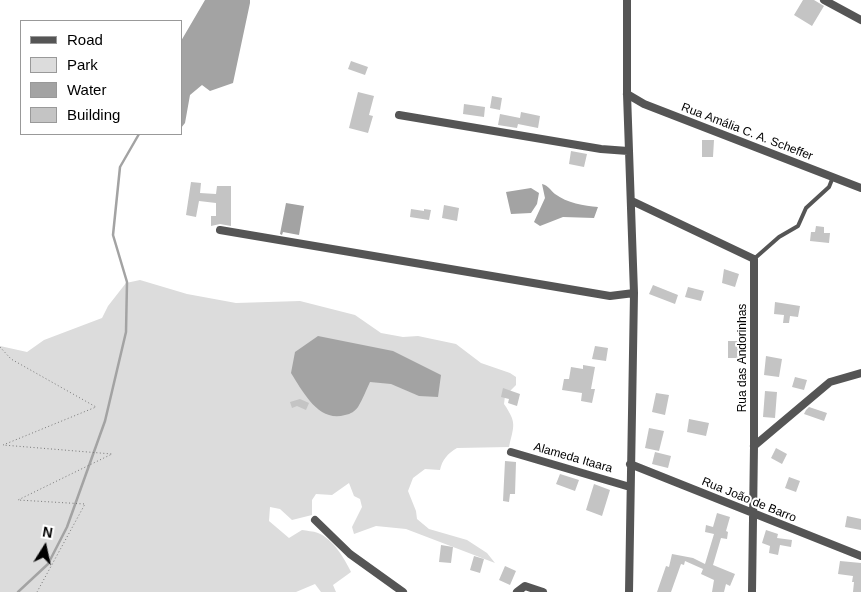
<!DOCTYPE html>
<meta charset="utf-8">
<style>
body{margin:0}
#map{position:relative;width:861px;height:592px;overflow:hidden;background:#fff;font-family:Helvetica,sans-serif}
canvas{display:block}
.legend{position:absolute;left:20px;top:20px;width:162px;height:115px;box-sizing:border-box;background:#fff;border:1px solid #999;margin:0;padding:6px 9px;list-style:none;font-size:15px;color:#000}
.legend li{display:flex;align-items:center;gap:10px;height:25px}
.legend b{width:25px;border:1px solid #999}
.north{position:absolute;left:20px;top:522px;width:50px;height:50px;-webkit-text-stroke:4px #fff;paint-order:stroke;rotate:10deg;font-size:14px;font-weight:700;line-height:20px;text-align:center;color:#000}
.north::after{content:'';display:block;margin:auto;width:18px;height:22px;background:#000;clip-path:polygon(50% 0,100% 100%,50% 72%,0 100%)}
</style>
<div id="map">
<canvas width="861" height="592"></canvas>
<ul class="legend">
<li><b style="height:6px;background:#555"></b>Road</li>
<li><b style="height:14px;background:#dcdcdc"></b>Park</li>
<li><b style="height:14px;background:#a3a3a3"></b>Water</li>
<li><b style="height:14px;background:#c4c4c4"></b>Building</li>
</ul>
<div class="north">N</div>
</div>
<script>
const context = document.querySelector('canvas').getContext('2d');
context.lineJoin = 'round';
function paint(path, color) { context.fillStyle = color; context.fill(path, 'evenodd'); }
function trace(path, color, width, dash) { context.strokeStyle = color; context.lineWidth = width; context.lineCap = dash ? 'butt' : 'round'; context.setLineDash(dash || []); context.stroke(path); }
function write(font, color, halo, rows, align = 'center') {
  context.font = font + ' Helvetica,sans-serif'; context.lineWidth = 4; context.setLineDash([]); context.textBaseline = 'middle'; context.strokeStyle = halo; context.fillStyle = color; for (const [text, x, y, turn = 0] of rows) {
    context.save(); context.translate(x, y); context.rotate((+turn || 0) * Math.PI / 180); context.textAlign = isNaN(turn) ? turn : align; if (halo) context.strokeText(text, 0, 0); context.fillText(text, 0, 0); context.restore();
  }
}
paint(new Path2D(`
 M 140,280 L 187,294 L 236,303 L 300,301 L 355,315 L 381,333 L 403,337 L 418,336 L 456,344 L 481,363 L 510,373 L 516,377 L 516,385 L 505,396 L 504,404 C 517,423 514,425 509,447 L 457,448 C 448,453 442,460 440,470 L 425,469 L 413,478 L 408,491 L 416,511 L 417,519 L 429,529 L 467,540 L 487,553 L 495,563 L 406,529 L 376,526 L 354,534 L 352,527 L 362,507 L 360,499 L 354,496 L 349,483 L 332,495 L 316,494 L 312,500 L 312,515 L 292,520 L 280,509 L 270,507 L 269,521 L 289,538 L 302,530 C 307,531 313,531 318,533 C 333,539 344,558 351,572 L 333,585 L 336,592 L 321,592 L 315,584 L 296,592 L 0,592 L 0,346 L 27,352 L 44,340 L 102,318 L 108,306 L 126,283 Z`), '#dcdcdc');
paint(new Path2D(`
 M 205,0 L 250,0 L 250,3 L 233,83 L 210,91 L 202,85 L 190,95 L 185,123 L 181,128 L 181,41 Z
 M 542,184 C 549,186 550,190 555,194 C 567,203 584,206 598,207 L 594,218 L 563,217 L 540,226 L 534,222 L 545,198 Z
 M 531,188 L 539,193 L 537,204 L 531,213 L 511,214 L 506,192 Z
 M 286,203 L 304,206 L 299,235 L 283,232 L 282,235 L 280,234 Z
 M 318,336 L 393,351 L 441,375 L 438,397 L 419,396 L 391,384 L 370,382 C 366,390 363,399 358,407 C 355,411 351,414 345,415 C 319,423 303,392 291,373 L 295,352 Z`), '#a3a3a3');
trace(new Path2D(`
 M 18,592 L 48,564 L 67,527 L 105,421 L 126,332 L 127,282 L 113,235 L 120,167 L 139,134`), '#a3a3a3', 2.5);
paint(new Path2D(`
 M 803,0 L 814,0 L 824,6 L 812,26 L 794,15 Z
 M 351,61 L 368,67 L 365,75 L 348,69 Z
 M 358,92 L 374,96 L 369,115 L 373,116 L 368,133 L 349,128 Z
 M 492,96 L 502,98 L 500,110 L 490,108 Z
 M 464,104 L 485,107 L 484,117 L 463,114 Z
 M 521,112 L 540,116 L 538,128 L 518,124 L 517,128 L 498,125 L 500,114 L 520,118 Z
 M 702,140 L 714,140 L 713,157 L 702,157 Z
 M 571,151 L 587,154 L 584,167 L 569,164 Z
 M 191,182 L 201,183 L 200,193 L 216,194 L 217,186 L 231,186 L 231,226 L 220,224 L 211,226 L 211,216 L 216,216 L 216,203 L 199,201 L 196,217 L 186,215 Z
 M 444,205 L 459,208 L 457,221 L 442,218 Z
 M 411,209 L 424,211 L 424,209 L 431,210 L 429,220 L 410,217 Z
 M 816,226 L 824,227 L 824,233 L 830,233 L 829,243 L 810,241 L 811,232 L 815,232 Z
 M 724,269 L 739,274 L 735,287 L 722,283 Z
 M 653,285 L 678,295 L 675,304 L 649,294 Z
 M 688,287 L 704,291 L 701,301 L 685,297 Z
 M 775,302 L 800,306 L 798,317 L 790,316 L 789,323 L 783,323 L 784,315 L 774,314 Z
 M 728,341 L 740,341 L 740,358 L 728,358 Z
 M 595,346 L 608,348 L 606,361 L 592,359 Z
 M 766,356 L 782,359 L 779,377 L 764,375 Z
 M 583,365 L 595,367 L 591,389 L 595,389 L 592,403 L 581,401 L 582,393 L 562,390 L 564,379 L 569,379 L 571,367 L 583,369 Z
 M 795,377 L 807,380 L 804,390 L 792,387 Z
 M 503,388 L 520,394 L 517,406 L 508,403 L 509,399 L 501,397 Z
 M 765,391 L 777,392 L 775,418 L 763,417 Z
 M 656,393 L 669,395 L 665,415 L 652,412 Z
 M 300,399 L 309,403 L 306,410 L 297,406 L 292,408 L 290,402 Z
 M 809,407 L 827,413 L 824,421 L 804,414 L 806,410 Z
 M 689,419 L 709,423 L 706,436 L 687,432 Z
 M 649,428 L 664,431 L 659,451 L 645,448 Z
 M 776,448 L 787,454 L 782,464 L 771,458 Z
 M 655,452 L 671,456 L 668,468 L 652,464 Z
 M 505,461 L 516,462 L 515,494 L 510,494 L 509,502 L 503,501 Z
 M 560,474 L 579,480 L 575,491 L 556,484 Z
 M 789,477 L 800,481 L 796,492 L 785,488 Z
 M 594,484 L 610,490 L 602,516 L 586,510 Z
 M 717,513 L 730,517 L 726,531 L 728,532 L 727,539 L 721,538 L 713,565 L 735,574 L 730,586 L 726,584 L 724,592 L 712,592 L 714,580 L 701,574 L 703,569 L 685,561 L 684,565 L 681,564 L 671,592 L 657,592 L 666,566 L 669,567 L 672,554 L 693,558 L 705,564 L 714,534 L 705,532 L 706,525 L 713,527 Z
 M 847,516 L 861,519 L 861,530 L 845,527 Z
 M 766,530 L 778,534 L 777,538 L 792,540 L 791,547 L 780,545 L 778,555 L 769,553 L 770,546 L 762,543 Z
 M 441,545 L 453,547 L 451,563 L 439,562 Z
 M 474,556 L 484,559 L 480,573 L 470,570 Z
 M 840,561 L 861,563 L 861,592 L 853,592 L 854,582 L 852,582 L 853,576 L 838,574 Z
 M 505,566 L 516,571 L 510,585 L 499,580 Z`), '#c4c4c4');
trace(new Path2D(`
 M 0,347 L 11,359 L 96,407 L 3,445 L 112,454 L 18,500 L 85,504 L 37,592`), '#777', 1, [1, 2.5]);
trace(new Path2D(`
 M 754,259 L 779,237 L 798,226 L 806,208 L 829,187 L 833,177`), '#555', 4);
trace(new Path2D(`
 M 627,0 L 627,94 L 634,293 L 629,592
 M 824,0 L 861,20
 M 627,94 L 644,104 L 861,188
 M 399,115 L 601,149 L 628,151
 M 632,201 L 754,259 L 754,446 L 752,592
 M 220,230 L 610,296 L 634,293
 M 754,446 L 830,382 L 861,373
 M 511,452 L 630,487
 M 630,464 L 861,556
 M 315,520 L 350,554 L 403,592
 M 517,592 L 525,586 L 543,592`), '#555', 8);
write('12px', '#000', '#fff', [
 ["Rua Amália C. A. Scheffer",747,132,21],
 ["Rua das Andorinhas",743,358,-90],
 ["Alameda Itaara",573,458,16],
 ["Rua João de Barro",749,500,22]
]);
</script>
